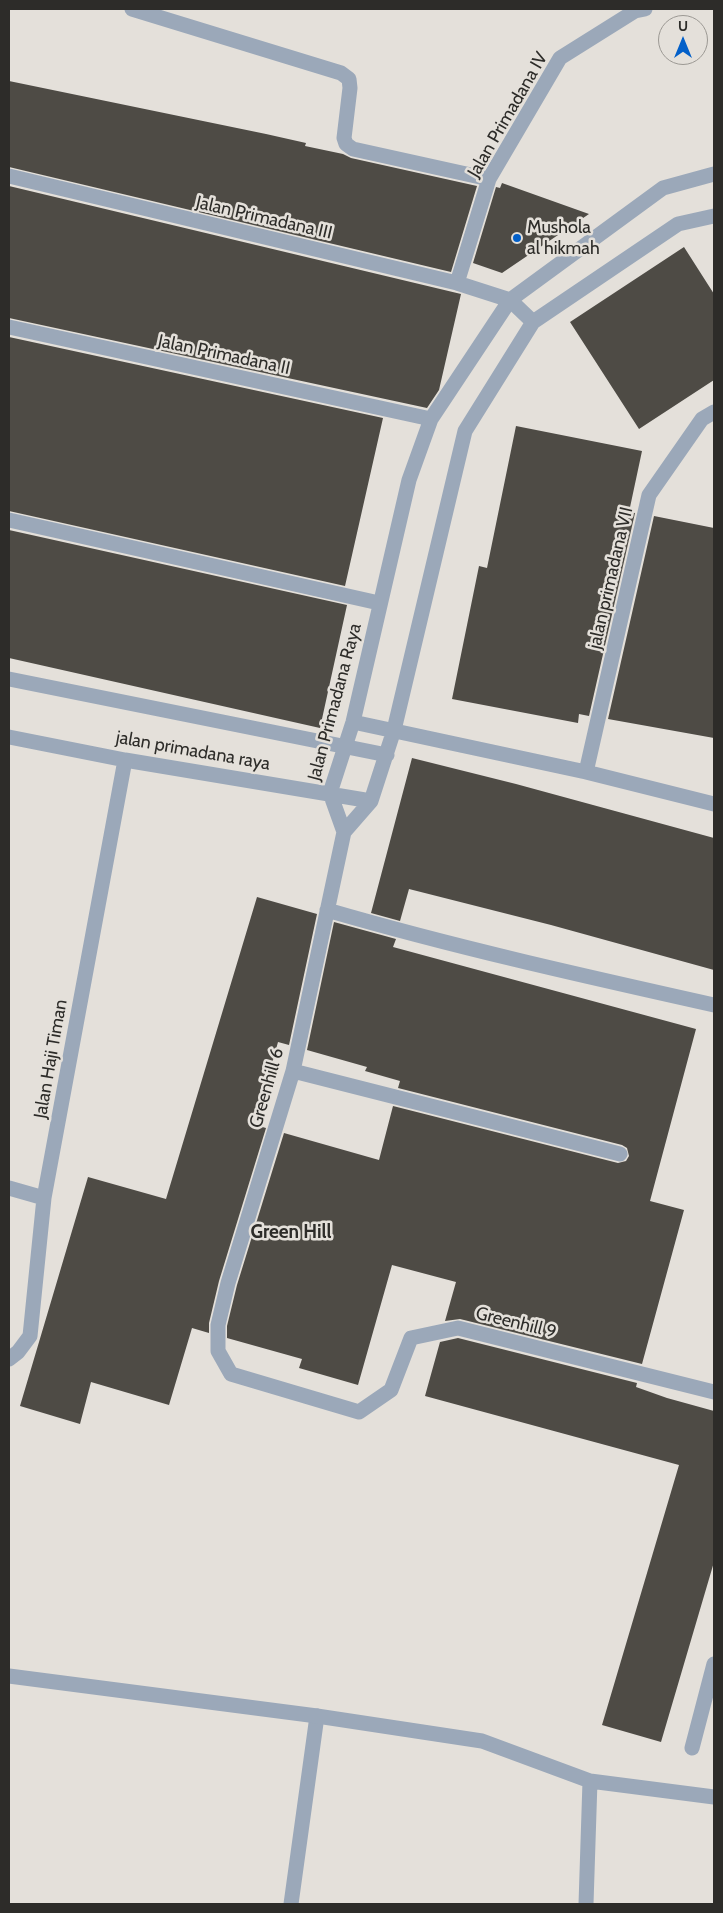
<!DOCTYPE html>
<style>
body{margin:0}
#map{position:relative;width:723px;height:1913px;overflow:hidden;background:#e4e0da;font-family:Cabin,sans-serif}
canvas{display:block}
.frame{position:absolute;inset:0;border:10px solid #2d2c29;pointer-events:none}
.north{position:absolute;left:658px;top:15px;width:50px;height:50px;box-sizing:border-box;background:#e4e0da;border:1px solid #9b9893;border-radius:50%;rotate:0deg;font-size:14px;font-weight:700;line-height:20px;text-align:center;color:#2d2c29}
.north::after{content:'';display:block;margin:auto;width:18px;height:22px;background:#0360c9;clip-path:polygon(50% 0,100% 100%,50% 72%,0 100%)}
</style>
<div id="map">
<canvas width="723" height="1913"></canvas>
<div class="frame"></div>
<div class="north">U</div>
</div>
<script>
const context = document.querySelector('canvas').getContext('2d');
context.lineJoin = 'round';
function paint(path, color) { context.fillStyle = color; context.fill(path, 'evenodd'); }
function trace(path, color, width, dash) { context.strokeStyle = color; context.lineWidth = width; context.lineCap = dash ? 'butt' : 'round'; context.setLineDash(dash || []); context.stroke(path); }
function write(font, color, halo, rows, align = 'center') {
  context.font = font + ' Cabin,sans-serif'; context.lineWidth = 5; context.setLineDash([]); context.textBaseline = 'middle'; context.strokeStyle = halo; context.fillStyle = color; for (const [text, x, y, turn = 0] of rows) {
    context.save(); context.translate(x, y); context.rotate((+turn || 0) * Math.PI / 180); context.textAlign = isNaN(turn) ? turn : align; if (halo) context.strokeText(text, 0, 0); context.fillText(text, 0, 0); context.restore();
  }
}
paint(new Path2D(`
 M 9,81 L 266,134 L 306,143 L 305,146 L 343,154 L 351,158 L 477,186 L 451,272 L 9,167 Z
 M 502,183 L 589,214 L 502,273 L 473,263 L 496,187 L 500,188 Z
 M 9,186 L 461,294 L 439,390 L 427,408 L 9,318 Z
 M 684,247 L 714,294 L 714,380 L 639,429 L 570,322 Z
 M 9,337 L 383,418 L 345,586 L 9,511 Z
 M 516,426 L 642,451 L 629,512 L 635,513 L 589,716 L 579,714 L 578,723 L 452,699 L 479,566 L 487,568 Z
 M 654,516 L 714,528 L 714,738 L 608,719 Z
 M 9,530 L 347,605 L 320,728 L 9,658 Z
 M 412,758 L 516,784 L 714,838 L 714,970 L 551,925 L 409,889 L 400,921 L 371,913 Z
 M 257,897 L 317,914 L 289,1045 L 278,1042 L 255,1125 L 266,1128 L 219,1281 L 209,1323 L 209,1333 L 192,1328 L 169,1405 L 91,1382 L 80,1424 L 20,1406 L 88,1177 L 166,1199 Z
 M 334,922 L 396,939 L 393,947 L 696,1029 L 650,1201 L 684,1210 L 642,1364 L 460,1319 L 445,1321 L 456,1282 L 392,1265 L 358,1385 L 299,1368 L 302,1359 L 227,1338 L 227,1326 L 237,1285 L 284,1133 L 379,1160 L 393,1106 L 618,1163 L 626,1161 L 629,1156 L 627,1148 L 622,1145 L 398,1088 L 400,1081 L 365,1071 L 367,1067 L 307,1050 Z
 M 458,1338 L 637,1383 L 636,1387 L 667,1398 L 714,1411 L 714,1562 L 661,1742 L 602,1725 L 679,1465 L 425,1396 L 440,1342 Z`), '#4e4b45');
trace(new Path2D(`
 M 291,1904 L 317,1716`), '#9ba8b9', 15);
trace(new Path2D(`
 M 132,9 L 341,73 L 349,79 L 350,88 L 344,138 L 346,144 L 353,149 L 489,179
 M 9,176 L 457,283 L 510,300 L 533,322
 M 714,216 L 678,224 L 533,322 L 465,431 L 394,730 L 371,801 L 344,832 L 293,1071 L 228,1283 L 218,1325 L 218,1351 L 231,1374 L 359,1412 L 391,1390 L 411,1338 L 458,1328 L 714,1392
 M 457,283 L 489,179 L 560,58 L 635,11 L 645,9
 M 9,327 L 431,419
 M 9,520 L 379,603
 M 9,679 L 387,755
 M 353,722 L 586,772 L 714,804
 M 9,737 L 125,760 L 371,801
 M 586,772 L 649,495 L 702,419 L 714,412
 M 344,832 L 330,793 L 353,722 L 409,480 L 431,419 L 510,300 L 663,188 L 714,174
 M 327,910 C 454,947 584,976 714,1005
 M 293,1071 L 620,1154
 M 9,1188 L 44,1198
 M 9,1359 L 18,1352 L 30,1336 L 44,1198 L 125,760
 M 9,1676 L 317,1716 L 482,1741 L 590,1781 L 714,1797
 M 692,1748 L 714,1664
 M 586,1904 L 590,1781`), '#9ba8b9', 15);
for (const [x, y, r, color] of [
 [517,238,5,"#0360c9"]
]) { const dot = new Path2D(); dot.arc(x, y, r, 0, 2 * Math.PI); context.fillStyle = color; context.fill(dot); trace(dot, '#e4e0da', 2); }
write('18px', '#2d2c29', '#e4e0da', [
 ["Jalan Primadana IV",508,115,-60],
 ["Jalan Primadana III",264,218,13],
 ["Jalan Primadana II",224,355,12],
 ["jalan primadana VII",611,578,-77],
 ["Jalan Primadana Raya",335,702,-75],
 ["jalan primadana raya",193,751,10],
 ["Jalan Haji Timan",51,1059,-80],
 ["Greenhill 6",267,1088,-74],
 ["Greenhill 9",516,1323,14]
]);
write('18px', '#2d2c29', '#e4e0da', [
 ["Mushola",527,228],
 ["al hikmah",527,249]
], 'left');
write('bold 19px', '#2d2c29', '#e4e0da', [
 ["Green Hill",291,1232]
]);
</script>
